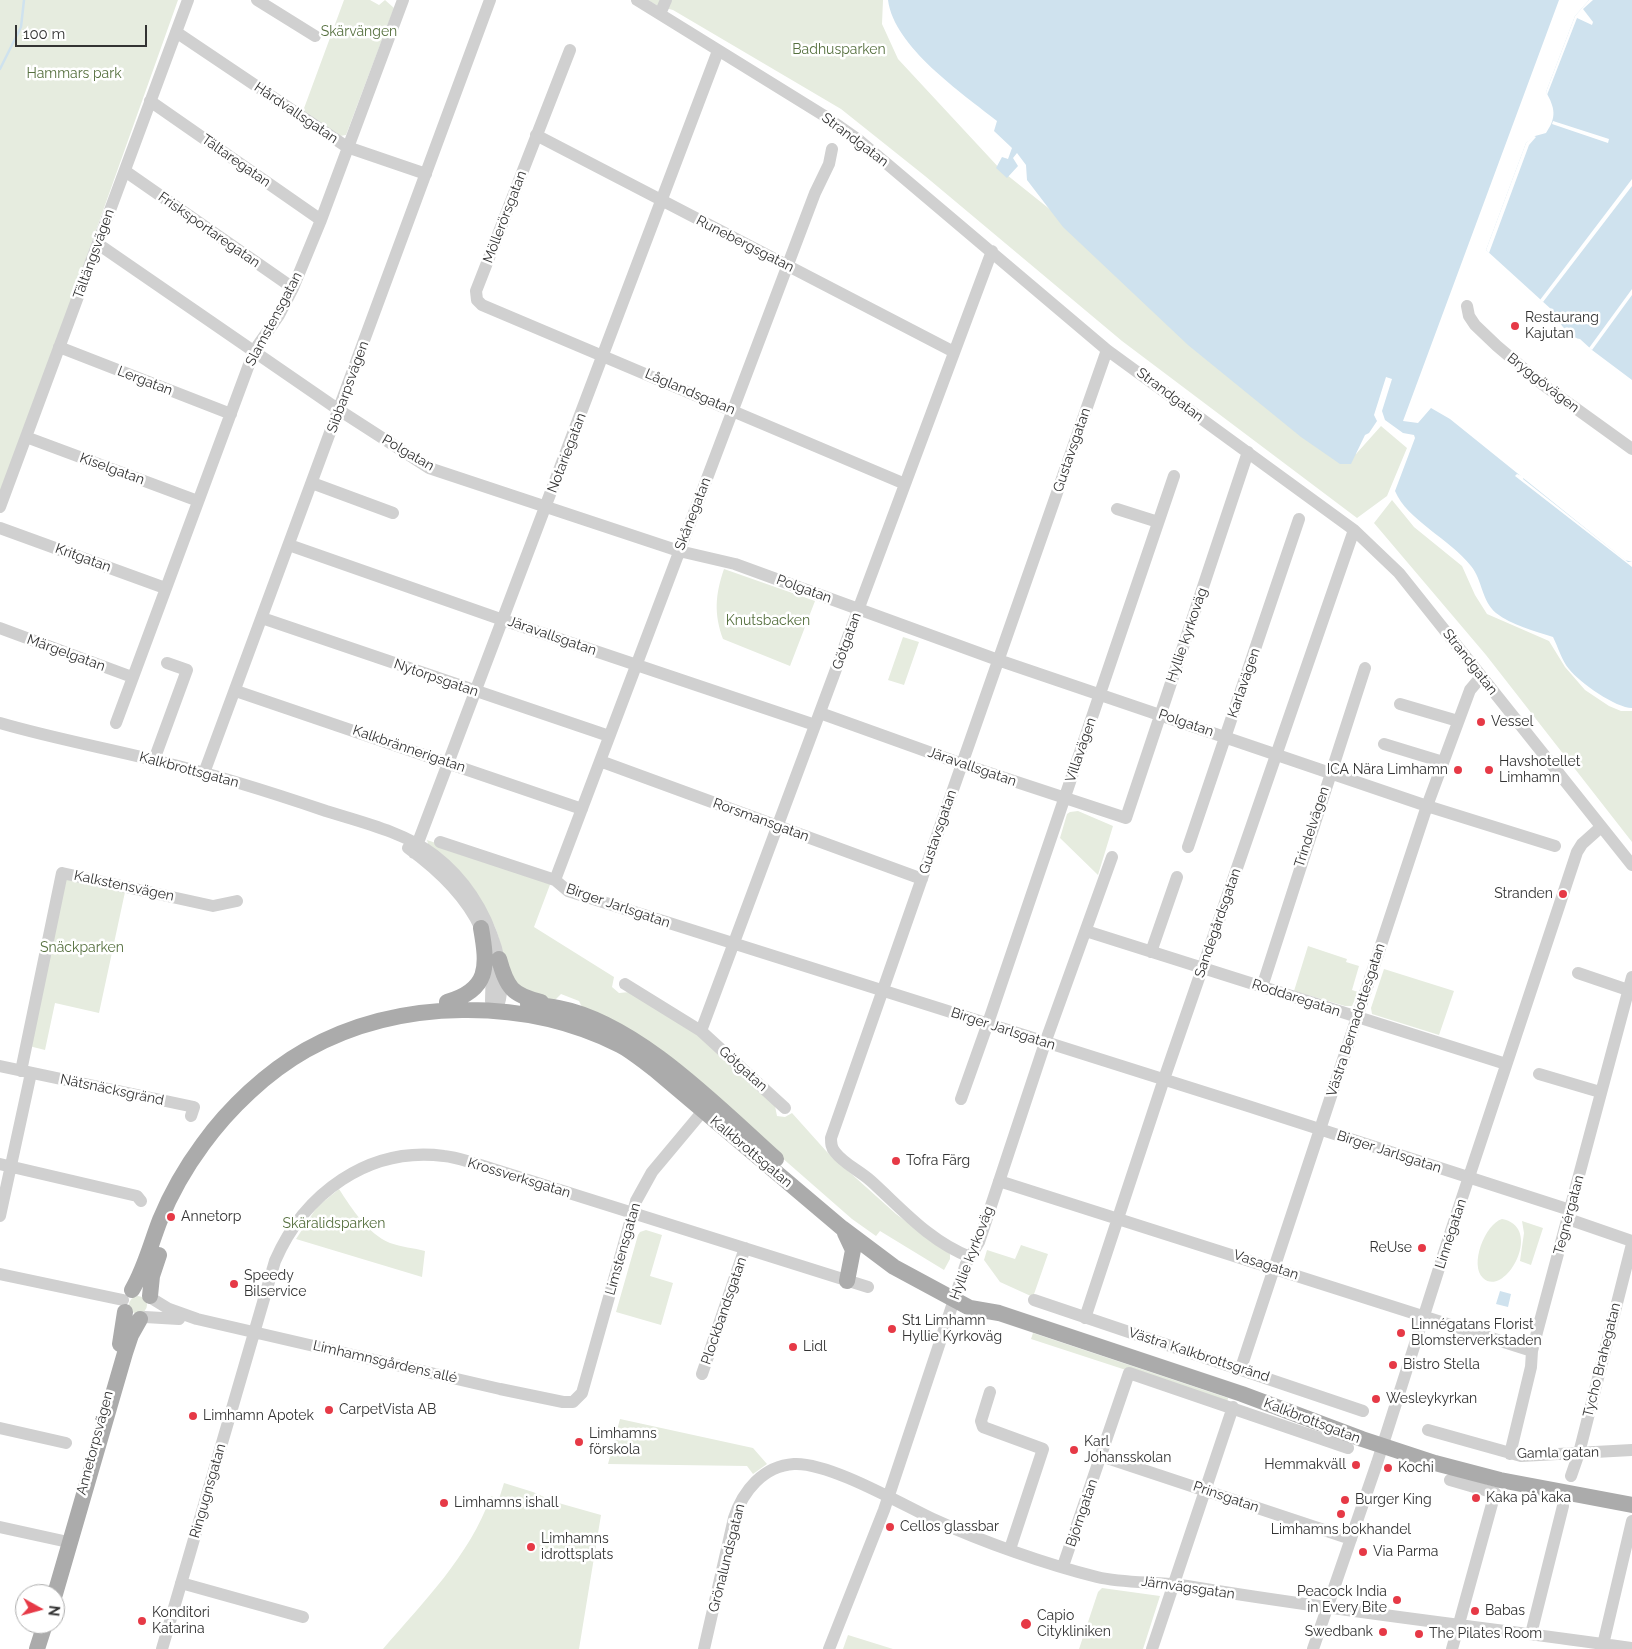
<!DOCTYPE html>
<meta charset="utf-8">
<style>
body{margin:0}
#map{position:relative;width:1632px;height:1649px;overflow:hidden;background:#fff;font-family:Raleway,sans-serif}
canvas{display:block}
.north{position:absolute;left:15px;top:1584px;width:50px;height:50px;box-sizing:border-box;background:#fff;border:1px solid #adadad;border-radius:50%;rotate:97deg;font-size:14px;font-weight:700;line-height:20px;text-align:center;color:#333}
.north::after{content:'';display:block;margin:auto;width:18px;height:22px;background:#e63946;clip-path:polygon(50% 0,100% 100%,50% 72%,0 100%)}
.scale{position:absolute;left:15px;top:25px;width:132px;height:22px;box-sizing:border-box;border:2px solid #333;border-top:0;padding-left:6px;font-size:15px;line-height:18px;white-space:nowrap;color:#333;-webkit-text-stroke:4px #fff;paint-order:stroke}
</style>
<div id="map">
<canvas width="1632" height="1649"></canvas>
<div class="north">N</div>
<div class="scale">100 m</div>
</div>
<script>
const context = document.querySelector('canvas').getContext('2d');
context.lineJoin = 'round';
function paint(path, color) { context.fillStyle = color; context.fill(path, 'evenodd'); }
function trace(path, color, width, dash) { context.strokeStyle = color; context.lineWidth = width; context.lineCap = dash ? 'butt' : 'round'; context.setLineDash(dash || []); context.stroke(path); }
function write(font, color, halo, rows, align = 'center') {
  context.font = font + ' Raleway,sans-serif'; context.lineWidth = 5; context.setLineDash([]); context.textBaseline = 'middle'; context.strokeStyle = halo; context.fillStyle = color; for (const [text, x, y, turn = 0] of rows) {
    context.save(); context.translate(x, y); context.rotate((+turn || 0) * Math.PI / 180); context.textAlign = isNaN(turn) ? turn : align; if (halo) context.strokeText(text, 0, 0); context.fillText(text, 0, 0); context.restore();
  }
}
paint(new Path2D(`
 M 0,0 L 178,0 L 0,500 Z
 M 344,0 L 370,0 L 379,5 L 385,0 L 394,8 L 346,135 L 340,136 L 303,111 Z
 M 648,0 L 883,0 L 882,24 L 898,59 L 1002,171 L 1356,454 L 1381,426 L 1407,448 L 1387,496 L 1357,518 L 1122,341 L 925,176 L 841,109 L 673,10 L 658,6 Z
 M 1392,500 L 1414,527 L 1462,566 L 1475,595 L 1487,614 L 1549,641 L 1565,667 L 1585,690 L 1609,706 L 1621,711 L 1632,711 L 1632,842 L 1486,655 L 1374,523 Z
 M 724,569 L 815,601 L 790,666 L 723,639 C 714,614 715,595 724,569 Z
 M 903,637 L 919,642 L 904,685 L 888,680 Z
 M 1078,811 L 1113,826 L 1098,875 L 1060,838 L 1067,814 L 1070,812 Z
 M 427,840 L 551,882 L 534,927 L 614,977 L 612,987 L 619,993 L 630,992 L 704,1037 L 774,1101 L 777,1116 L 785,1117 L 792,1113 L 827,1152 L 896,1214 L 950,1254 L 950,1259 L 944,1270 L 880,1231 L 876,1236 L 852,1219 L 668,1058 L 582,1007 L 579,1001 L 561,994 L 555,1000 C 542,998 525,998 515,987 C 500,971 504,938 491,920 C 474,894 450,871 429,847 Z
 M 65,879 L 125,892 L 99,1013 L 55,1003 L 45,1050 L 29,1046 Z
 M 1308,946 L 1347,959 L 1346,962 L 1359,966 L 1352,990 L 1358,992 L 1352,1006 L 1345,1006 L 1294,991 Z
 M 1384,969 L 1454,991 L 1439,1035 L 1372,1014 L 1371,1008 Z
 M 339,1189 C 352,1209 367,1233 390,1243 C 401,1247 414,1248 425,1251 L 422,1277 L 296,1239 L 317,1207 Z
 M 1502,1219 C 1545,1227 1505,1299 1483,1278 C 1469,1265 1485,1224 1502,1219 Z
 M 1522,1221 L 1543,1228 L 1531,1265 L 1520,1261 L 1524,1233 Z
 M 646,1230 L 662,1235 L 650,1276 L 673,1283 L 661,1325 L 616,1312 L 638,1235 L 640,1232 Z
 M 1021,1245 L 1048,1254 L 1033,1297 L 1000,1282 L 984,1260 L 987,1250 L 1015,1259 Z
 M129 1305a9 9 0 1 1 18 0a9 9 0 1 1-18 0Z
 M 1033,1333 L 1228,1398 L 1227,1403 L 1031,1339 Z
 M 620,1419 L 753,1448 L 767,1464 L 753,1474 L 747,1466 L 608,1464 Z
 M 504,1483 L 533,1492 L 555,1502 L 601,1515 L 579,1649 L 383,1649 C 424,1601 469,1557 491,1496 L 499,1499 Z
 M 1102,1588 L 1160,1596 L 1143,1649 L 1079,1649 L 1098,1592 Z
 M 848,1635 L 893,1649 L 843,1649 Z`), '#e6ecdf');
paint(new Path2D(`
 M 888,0 L 1559,0 L 1403,421 L 1418,423 L 1431,408 L 1450,419 L 1625,560 L 1632,562 L 1632,708 C 1616,708 1580,683 1569,669 C 1562,661 1558,647 1553,637 C 1535,631 1511,625 1496,613 C 1481,600 1483,581 1471,566 C 1450,539 1407,520 1395,491 L 1415,438 L 1414,435 L 1403,433 L 1385,420 L 1382,411 L 1392,379 L 1386,377 L 1374,415 L 1377,421 L 1369,433 L 1365,435 L 1351,464 L 1340,464 L 1301,437 L 1188,345 L 1063,227 L 1027,180 L 1026,165 L 1017,153 L 1013,158 L 1018,166 L 1007,178 L 996,168 L 1002,157 L 1008,159 L 1012,148 L 994,131 L 997,121 C 962,93 894,47 888,0 Z
 M 1589,0 L 1632,0 L 1632,380 L 1592,350 L 1580,339 C 1566,337 1561,320 1550,314 L 1552,310 L 1486,250 L 1526,143 L 1535,136 L 1546,133 C 1557,117 1555,108 1546,92 L 1575,16 Z
 M 1500,1291 L 1511,1294 L 1508,1307 L 1496,1304 Z`), '#cfe2ee');
paint(new Path2D(`
 M 1589,0 L 1593,0 L 1583,9 L 1593,22 L 1592,25 L 1577,18 L 1547,95 L 1546,92 L 1575,16 Z
 M 1553,121 L 1609,139 L 1608,143 L 1552,124 Z
 M 1534,136 L 1536,137 L 1529,145 L 1489,253 L 1486,250 L 1526,143 Z
 M 1632,179 L 1632,186 L 1543,302 L 1540,300 Z
 M 1632,289 L 1632,295 L 1592,350 L 1589,348 Z
 M 1517,474 L 1524,477 L 1523,479 L 1628,562 L 1632,562 L 1632,567 L 1515,476 Z`), '#fff');
trace(new Path2D(`
 M 0,69 L 21,27 L 24,0`), '#cfe2ee', 2.5);
trace(new Path2D(`
 M 257,0 L 315,36
 M 637,0 L 823,115 L 860,141 L 1107,350 L 1354,530 L 1399,573 L 1632,865
 M 660,14 L 666,0
 M 176,32 L 347,147 L 426,174
 M 570,50 L 476,291 L 477,300 L 482,305 L 905,484
 M 150,101 L 321,220
 M 536,135 L 954,352
 M 125,171 L 293,288
 M 98,244 L 339,410 L 429,468 L 679,551 L 735,564 L 998,660 L 1427,806 L 1555,846
 M 1467,306 L 1469,316 L 1475,325 L 1497,346 L 1542,384 L 1632,449
 M 59,347 L 231,414
 M 26,437 L 198,501
 M 312,483 L 393,513
 M 0,507 L 188,0
 M 1117,509 L 1158,522
 M 0,528 L 165,588
 M 289,545 L 503,620 L 815,725
 M 262,618 L 609,736
 M 0,628 L 132,677
 M 236,691 L 582,809
 M 1400,704 L 1458,721
 M 820,713 L 962,764 L 1126,818 L 1248,452
 M 0,723 C 55,739 111,749 166,763 C 220,776 273,793 326,811 C 361,822 404,832 434,855 C 465,879 485,911 496,948 C 501,967 505,993 496,1011
 M 116,723 L 254,351 L 279,315 L 293,288 L 321,220 L 403,0
 M 1384,744 L 1443,762
 M 154,760 L 187,670 L 167,663
 M 600,761 L 922,879
 M 204,773 L 490,0
 M 440,842 L 555,880 L 568,891 L 1248,1106 L 1570,1210
 M 1188,847 L 1299,519
 M 408,848 C 437,869 466,896 481,929
 M 414,853 L 718,51
 M 555,880 L 815,193 L 829,164 L 832,149
 M 1086,931 L 1506,1064
 M 1151,952 L 1177,877
 M 492,964 L 491,1001 L 496,1011
 M 1578,973 L 1628,990
 M 625,984 L 701,1031 L 785,1108
 M 1262,987 L 1365,668
 M 988,1023 L 1174,476
 M 701,1031 L 992,251
 M 0,1066 L 194,1107 L 191,1116
 M 21,1071 L 62,873 L 213,906 L 237,901
 M 1539,1074 L 1600,1092
 M 961,1099 L 988,1023
 M 0,1164 L 137,1196 L 141,1201
 M 999,1181 L 1532,1351
 M 0,1216 L 31,1073
 M 1568,1219 L 1632,1241
 M 970,1257 C 929,1241 902,1209 871,1181 C 860,1171 844,1164 835,1152 C 831,1148 831,1143 831,1138 L 1107,350
 M 0,1274 L 123,1300
 M 151,1298 L 169,1309 L 197,1319 L 500,1389 L 563,1402 L 573,1402 L 582,1393 L 636,1201 L 652,1172 L 703,1111
 M 1034,1300 L 1363,1411
 M 145,1317 L 179,1319
 M 1085,1318 L 1164,1079 L 1354,530
 M 1241,1368 L 1427,806 L 1470,690 L 1481,677
 M 702,1374 L 745,1248
 M 990,1392 L 981,1421 L 983,1427 L 1043,1449 L 1010,1549
 M 0,1428 L 66,1443
 M 1428,1430 L 1521,1456 L 1632,1450
 M 1510,1454 L 1531,1367 L 1532,1351 L 1632,977
 M 1101,1456 L 1351,1539
 M 1571,1476 L 1579,1453 L 1632,1244
 M 1450,1480 L 1495,1493 L 1452,1649
 M 0,1527 L 68,1542
 M 1063,1566 L 1129,1373 L 1348,1448
 M 181,1583 L 303,1617
 M 1531,1634 L 1563,1506
 M 162,1649 L 275,1261 C 304,1194 368,1146 444,1156 C 455,1157 466,1161 477,1164 L 868,1287
 M 704,1649 L 734,1518 C 743,1491 763,1466 794,1464 C 829,1462 901,1504 935,1520 C 983,1542 1045,1564 1097,1577 C 1126,1584 1158,1581 1187,1586 C 1335,1611 1484,1627 1632,1648
 M 829,1649 L 884,1510 L 966,1264 L 979,1242 L 1045,1043 L 1112,857
 M 1152,1649 L 1233,1407
 M 1313,1649 L 1377,1463 L 1449,1237 L 1577,852 L 1582,844 L 1601,827
 M 1602,1649 L 1632,1521`), '#d0d0d0', 12);
trace(new Path2D(`
 M 499,959 C 507,988 512,995 541,1002
 M 447,1002 C 489,990 488,967 481,928
 M 528,1004 C 538,1005 549,1006 559,1008 C 637,1023 718,1107 776,1159
 M 845,1233 L 853,1250 L 847,1281
 M 132,1290 C 145,1268 151,1243 160,1220 C 171,1193 186,1167 203,1144 C 229,1108 267,1072 306,1050 C 399,998 525,997 620,1045 C 632,1051 643,1061 654,1069 L 842,1228 L 894,1267 L 970,1308 L 999,1313 L 1242,1394 L 1362,1439 L 1435,1463 L 1500,1480 L 1632,1505
 M 150,1296 L 152,1276 L 159,1255
 M 120,1344 L 125,1312
 M 55,1594 L 125,1353 L 131,1335 L 140,1319
 M 37,1649 L 45,1624`), '#ababab', 16);
for (const [x, y, r, color] of [
 [1515,326,5,"#e63946"],
 [1481,722,5,"#e63946"],
 [1458,770,5,"#e63946"],
 [1489,770,5,"#e63946"],
 [1563,894,5,"#e63946"],
 [896,1161,5,"#e63946"],
 [171,1217,5,"#e63946"],
 [1422,1248,5,"#e63946"],
 [234,1284,5,"#e63946"],
 [892,1329,5,"#e63946"],
 [1401,1333,5,"#e63946"],
 [793,1347,5,"#e63946"],
 [1393,1365,5,"#e63946"],
 [1376,1399,5,"#e63946"],
 [329,1410,5,"#e63946"],
 [193,1416,5,"#e63946"],
 [579,1442,5,"#e63946"],
 [1074,1450,5,"#e63946"],
 [1356,1465,5,"#e63946"],
 [1388,1468,5,"#e63946"],
 [1476,1498,5,"#e63946"],
 [1345,1500,5,"#e63946"],
 [444,1503,5,"#e63946"],
 [1341,1514,5,"#e63946"],
 [890,1527,5,"#e63946"],
 [531,1547,5,"#e63946"],
 [1363,1552,5,"#e63946"],
 [1397,1600,5,"#e63946"],
 [1475,1611,5,"#e63946"],
 [142,1621,5,"#e63946"],
 [1026,1624,6,"#e63946"],
 [1383,1632,5,"#e63946"],
 [1419,1634,5,"#e63946"]
]) { const dot = new Path2D(); dot.arc(x, y, r, 0, 2 * Math.PI); context.fillStyle = color; context.fill(dot); trace(dot, '#fff', 2); }
write('14px', '#56703f', '#fff', [
 ["Skärvängen",359,32],
 ["Badhusparken",839,50],
 ["Hammars park",74,74],
 ["Knutsbacken",768,621],
 ["Snäckparken",82,948],
 ["Skäralidsparken",334,1224]
]);
write('14px', '#333', '#fff', [
 ["Hårdvallsgatan",296,113,34],
 ["Strandgatan",855,140,37],
 ["Tältaregatan",236,161,35],
 ["Möllerörsgatan",505,217,-69],
 ["Frisksportaregatan",209,230,35],
 ["Runebergsgatan",745,244,27],
 ["Tältängsvägen",94,254,-70],
 ["Slamstensgatan",274,319,-62],
 ["Lergatan",145,381,21],
 ["Bryggövägen",1543,383,38],
 ["Sibbarpsvägen",348,387,-70],
 ["Låglandsgatan",690,392,23],
 ["Strandgatan",1170,395,37],
 ["Gustavsgatan",1072,450,-71],
 ["Polgatan",408,453,30],
 ["Notariegatan",567,453,-69],
 ["Kiselgatan",112,469,20],
 ["Skånegatan",693,514,-69],
 ["Kritgatan",83,558,20],
 ["Polgatan",804,589,20],
 ["Hyllie kyrkoväg",1187,635,-71],
 ["Järavallsgatan",552,636,19],
 ["Götgatan",847,641,-70],
 ["Märgelgatan",66,653,20],
 ["Strandgatan",1470,662,52],
 ["Nytorpsgatan",436,678,19],
 ["Karlavägen",1244,683,-71],
 ["Polgatan",1186,723,19],
 ["Kalkbrännerigatan",409,749,19],
 ["Villavägen",1081,750,-71],
 ["Järavallsgatan",972,767,19],
 ["Kalkbrottsgatan",189,770,15],
 ["Rorsmansgatan",761,820,20],
 ["Trindelvägen",1312,827,-72],
 ["Gustavsgatan",938,832,-71],
 ["Kalkstensvägen",124,886,12],
 ["Birger Jarlsgatan",618,906,19],
 ["Sandegårdsgatan",1218,923,-71],
 ["Roddaregatan",1296,998,18],
 ["Västra Bernadottesgatan",1356,1020,-72],
 ["Birger Jarlsgatan",1003,1029,18],
 ["Götgatan",743,1069,42],
 ["Nätsnäcksgränd",112,1090,12],
 ["Kalkbrottsgatan",751,1152,40],
 ["Birger Jarlsgatan",1389,1152,18],
 ["Krossverksgatan",519,1178,17],
 ["Tegnérgatan",1569,1215,-75],
 ["Linnégatan",1451,1234,-72],
 ["Limstensgatan",623,1249,-74],
 ["Hyllie kyrkoväg",972,1253,-69],
 ["Vasagatan",1266,1265,18],
 ["Plockbandsgatan",724,1311,-71],
 ["Västra Kalkbrottsgränd",1199,1355,18],
 ["Tycho Brahegatan",1602,1360,-76],
 ["Limhamnsgårdens allé",385,1362,13],
 ["Kalkbrottsgatan",1312,1421,21],
 ["Annetorpsvägen",95,1443,-75],
 ["Gamla gatan",1558,1453,-1],
 ["Ringugnsgatan",208,1491,-74],
 ["Prinsgatan",1226,1497,19],
 ["Björngatan",1082,1513,-71],
 ["Grönalundsgatan",727,1558,-76],
 ["Järnvägsgatan",1188,1588,8]
]);
write('14px', '#333', '#fff', [
 ["Restaurang",1525,318],
 ["Kajutan",1525,334],
 ["Vessel",1491,722],
 ["Havshotellet",1499,762],
 ["Limhamn",1499,778],
 ["ICA Nära Limhamn",1448,770,"right"],
 ["Stranden",1553,894,"right"],
 ["Tofra Färg",906,1161],
 ["Annetorp",181,1217],
 ["ReUse",1412,1248,"right"],
 ["Speedy",244,1276],
 ["Bilservice",244,1292],
 ["St1 Limhamn",902,1321],
 ["Hyllie Kyrkoväg",902,1337],
 ["Linnégatans Florist",1411,1325],
 ["Blomsterverkstaden",1411,1341],
 ["Lidl",803,1347],
 ["Bistro Stella",1403,1365],
 ["Wesleykyrkan",1386,1399],
 ["CarpetVista AB",339,1410],
 ["Limhamn Apotek",203,1416],
 ["Limhamns",589,1434],
 ["förskola",589,1450],
 ["Karl",1084,1442],
 ["Johansskolan",1084,1458],
 ["Hemmakväll",1346,1465,"right"],
 ["Kochi",1398,1468],
 ["Kaka på kaka",1486,1498],
 ["Burger King",1355,1500],
 ["Limhamns ishall",454,1503],
 ["Cellos glassbar",900,1527],
 ["Limhamns bokhandel",1341,1530,"center"],
 ["Limhamns",541,1539],
 ["idrottsplats",541,1555],
 ["Via Parma",1373,1552],
 ["Peacock India",1387,1592,"right"],
 ["in Every Bite",1387,1608,"right"],
 ["Babas",1485,1611],
 ["Konditori",152,1613],
 ["Katarina",152,1629],
 ["Capio",1037,1616],
 ["Citykliniken",1037,1632],
 ["Swedbank",1373,1632,"right"],
 ["The Pilates Room",1429,1634]
], 'left');
</script>
